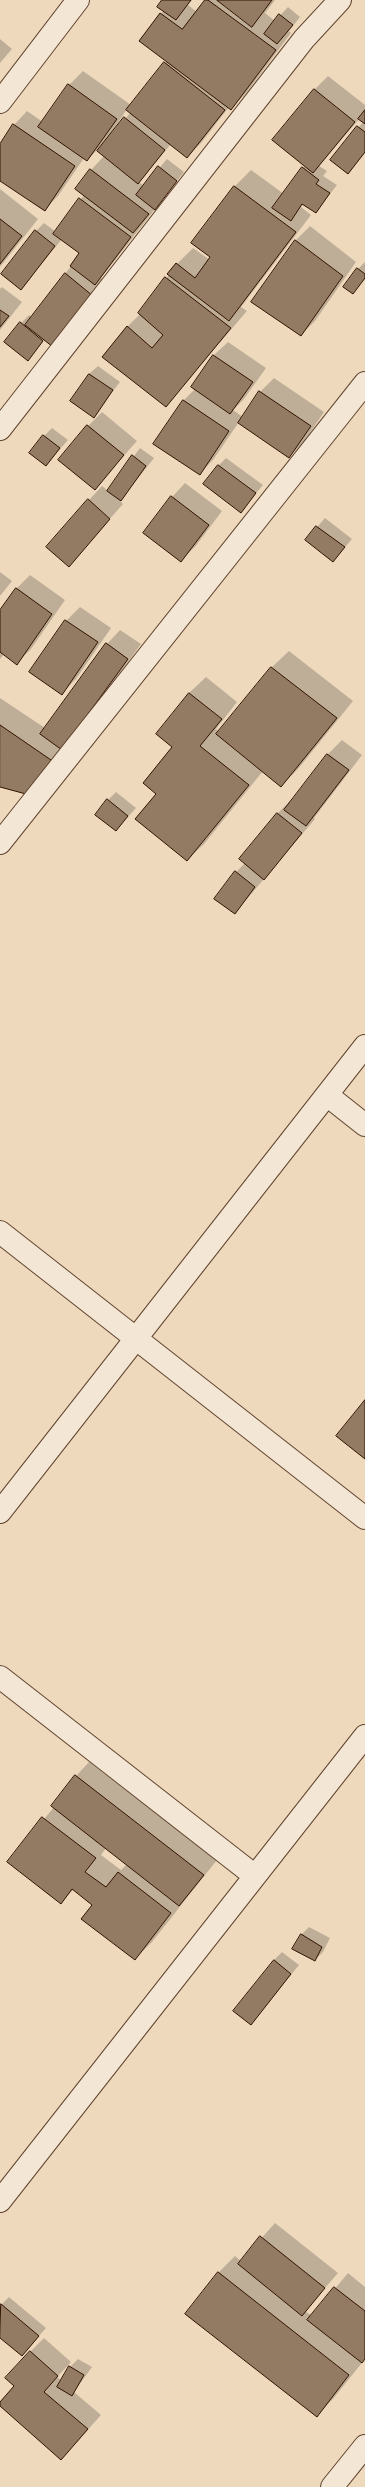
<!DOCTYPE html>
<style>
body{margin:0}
canvas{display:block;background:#eed9bd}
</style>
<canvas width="365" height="2487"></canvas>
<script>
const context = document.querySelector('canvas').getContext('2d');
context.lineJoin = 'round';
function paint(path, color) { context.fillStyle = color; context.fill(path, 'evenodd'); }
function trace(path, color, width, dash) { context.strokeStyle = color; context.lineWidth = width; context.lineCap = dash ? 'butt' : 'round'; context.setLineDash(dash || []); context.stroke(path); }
paint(new Path2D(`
 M 163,0 L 192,0 L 188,5 L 197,12 L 206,0 L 275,0 L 265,13 L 275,21 L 288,7 L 300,17 L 289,31 L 291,33 L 247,92 L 231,109 L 229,107 L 201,143 L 187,157 L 171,144 L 139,182 L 144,186 L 167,159 L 184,172 L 101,278 L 106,282 L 45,339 L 28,359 L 21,323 L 29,315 L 32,317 L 81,253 L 62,239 L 21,289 L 36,231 L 44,223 L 56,232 L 84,195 L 91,170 L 104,156 L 97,150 L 87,160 L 84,158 L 58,196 L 45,209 L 0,180 L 0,146 L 14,125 L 27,111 L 43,122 L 69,85 L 83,71 L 131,105 L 167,61 L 140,41 L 164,10 ZM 127,109 L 131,112 L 110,137 L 109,136 Z
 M 0,39 L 12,49 L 0,63 Z
 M 328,76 L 365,105 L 365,153 L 348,173 L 332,160 L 363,122 L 359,119 L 319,166 L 327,171 L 323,176 L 337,185 L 316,212 L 304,204 L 301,207 L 311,215 L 241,307 L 247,311 L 166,405 L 127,327 L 140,314 L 177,264 L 193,248 L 210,260 L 212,257 L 192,243 L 235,186 L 251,170 L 284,194 L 305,165 L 314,90 Z
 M 0,189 L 38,219 L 0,267 Z
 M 310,226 L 356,262 L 315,321 L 301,335 L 252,301 L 296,240 Z
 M 365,262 L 365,279 L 353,293 L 358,269 Z
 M 2,287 L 22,302 L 0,330 L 0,289 Z
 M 228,342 L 266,368 L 244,399 L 233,410 L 243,417 L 260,392 L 274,378 L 324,412 L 303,443 L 289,457 L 239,422 L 213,460 L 200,473 L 154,443 L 184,400 L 195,389 L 193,387 L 214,355 Z
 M 98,366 L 120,382 L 93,417 L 89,374 Z
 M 102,412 L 137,441 L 95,488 L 88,426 Z
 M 52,428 L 68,440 L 46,465 L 44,436 Z
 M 140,448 L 154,458 L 120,501 L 123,504 L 69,565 L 89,500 L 102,486 L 108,491 Z
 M 226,458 L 263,485 L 241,511 L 218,466 Z
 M 185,483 L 222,511 L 195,547 L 181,560 L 172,497 Z
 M 325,518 L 352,539 L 333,561 L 306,540 Z
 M 0,572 L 12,581 L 0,596 Z
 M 30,575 L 65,600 L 31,649 L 17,663 L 4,654 L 0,659 L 0,612 L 16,589 Z
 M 80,607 L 111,628 L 76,679 L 62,693 L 31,672 L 66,621 Z
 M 120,630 L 141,644 L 75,735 L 42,777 L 0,786 L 0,698 L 45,728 L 107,644 Z
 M 289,651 L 353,701 L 298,769 L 281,786 L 263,771 L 204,844 L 187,860 L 157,794 L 173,747 L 157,734 L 189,693 L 206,677 L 237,702 L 216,729 L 219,732 L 272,667 Z
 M 342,740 L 362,755 L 314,818 L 315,819 L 235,913 L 236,872 L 245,863 L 240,859 L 278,813 L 291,800 L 293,801 L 328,754 Z
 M 116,792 L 136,808 L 116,830 L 108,800 Z
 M 89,1762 L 217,1860 L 152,1942 L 135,1959 L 94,1904 L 74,1889 L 61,1902 L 9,1862 L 54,1807 L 76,1776 ZM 106,1848 L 127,1864 L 121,1870 L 101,1855 Z
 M 309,1927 L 330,1938 L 323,1952 L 315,1960 L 301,1935 Z
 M 282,1952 L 299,1965 L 251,2024 L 274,1960 Z
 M 275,2223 L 338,2273 L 305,2311 L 312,2316 L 348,2273 L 365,2287 L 365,2359 L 333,2399 L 316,2416 L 186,2314 L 219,2272 L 235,2256 L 241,2261 Z
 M 9,2297 L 46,2328 L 22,2355 L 0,2337 L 0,2306 Z
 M 44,2338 L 71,2362 L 57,2377 L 62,2381 L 70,2367 L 78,2359 L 92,2367 L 74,2392 L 101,2415 L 75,2444 L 0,2405 L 16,2386 L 30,2352 Z`), '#0003');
const building = new Path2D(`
 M 162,0 L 191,0 L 176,20 L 157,7 Z
 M 205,0 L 208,0 L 276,50 L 231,110 L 139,41 L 160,13 L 182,29 Z
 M 217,0 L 272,0 L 252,27 Z
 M 279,14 L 293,25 L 277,44 L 264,34 Z
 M 164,62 L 225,110 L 187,158 L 126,110 Z
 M 68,84 L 117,119 L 87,161 L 38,127 Z
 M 314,89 L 355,122 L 313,173 L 272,140 Z
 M 365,110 L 365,124 L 358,119 Z
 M 124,117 L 165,150 L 138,184 L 97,151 Z
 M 13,124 L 75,166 L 45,211 L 0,181 L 0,144 Z
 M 357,126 L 365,132 L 365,152 L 348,174 L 330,160 Z
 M 158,166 L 177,181 L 155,210 L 136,195 Z
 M 302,167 L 319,180 L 316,184 L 330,193 L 316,213 L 302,204 L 291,221 L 272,208 Z
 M 90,169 L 149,214 L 133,233 L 75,189 Z
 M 234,186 L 296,232 L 229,321 L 167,274 L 176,263 L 195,278 L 210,257 L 191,243 Z
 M 79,198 L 131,237 L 95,285 L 70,266 L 79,253 L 53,234 Z
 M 0,219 L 22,236 L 0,264 Z
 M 35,230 L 55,246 L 21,290 L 1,274 Z
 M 295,240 L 343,276 L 301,336 L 251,302 Z
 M 357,268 L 365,274 L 365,278 L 353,294 L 343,287 Z
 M 65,273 L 93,296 L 53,347 L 25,325 Z
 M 165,277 L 231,328 L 166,407 L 102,357 L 127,326 L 152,348 L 163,335 L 138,313 Z
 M 0,310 L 9,316 L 0,327 Z
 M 20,322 L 43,341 L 28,361 L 4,342 Z
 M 213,355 L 253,382 L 230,414 L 191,387 Z
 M 89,374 L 113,390 L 94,418 L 70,401 Z
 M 259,391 L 311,426 L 289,458 L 238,423 Z
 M 183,400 L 229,431 L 200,475 L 153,444 Z
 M 87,425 L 124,455 L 95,490 L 58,460 Z
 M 43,435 L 60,448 L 46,466 L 29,453 Z
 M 132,455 L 146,466 L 121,501 L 107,491 Z
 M 218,465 L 256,493 L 241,513 L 203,484 Z
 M 171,496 L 209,525 L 181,562 L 143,533 Z
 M 88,499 L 110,519 L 69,567 L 46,547 Z
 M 316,526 L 345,547 L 333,562 L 305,540 Z
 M 16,588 L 52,614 L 17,665 L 0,652 L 0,610 Z
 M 65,620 L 98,642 L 62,695 L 29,672 Z
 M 106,643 L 128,659 L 62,750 L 40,734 Z
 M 271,667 L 337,718 L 281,787 L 216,734 Z
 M 189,693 L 222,719 L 200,746 L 249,785 L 187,861 L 135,819 L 156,794 L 143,783 L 172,747 L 156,734 Z
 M 0,725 L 54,762 L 26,794 L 0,787 Z
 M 327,754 L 349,770 L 306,826 L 284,810 Z
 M 107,799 L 128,816 L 116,831 L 95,815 Z
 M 277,813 L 302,833 L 264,880 L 239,859 Z
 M 235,871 L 255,887 L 235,914 L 214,899 Z
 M 365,1400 L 365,1459 L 336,1436 Z
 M 75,1775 L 204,1875 L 179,1906 L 51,1806 Z
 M 42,1817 L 96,1858 L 85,1872 L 106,1887 L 118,1872 L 171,1913 L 135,1960 L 81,1919 L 92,1905 L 72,1889 L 61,1904 L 7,1862 Z
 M 301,1934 L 322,1947 L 315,1961 L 292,1949 Z
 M 274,1960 L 291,1974 L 251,2025 L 233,2011 Z
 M 260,2236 L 325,2288 L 302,2316 L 238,2264 Z
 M 218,2272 L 349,2375 L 317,2417 L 185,2314 Z
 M 334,2287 L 365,2311 L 365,2359 L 362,2363 L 307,2320 Z
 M 1,2304 L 39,2336 L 22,2356 L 0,2338 Z
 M 30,2351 L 58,2376 L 44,2392 L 88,2429 L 61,2460 L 0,2406 L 0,2402 L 14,2386 L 5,2378 Z
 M 69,2366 L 84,2375 L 72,2396 L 57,2387 Z`);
paint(building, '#937a62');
trace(building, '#311300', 1);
const street = new Path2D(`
 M 0,102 L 78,0
 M 0,429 L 304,39 L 340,0
 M 0,843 L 365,383
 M 327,1095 L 365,1125
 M 0,1232 L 365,1518
 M 0,1512 L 365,1046
 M 0,1677 L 255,1876
 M 0,2201 L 365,1736
 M 332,2487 L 365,2446`);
trace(street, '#60442f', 24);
trace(street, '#f4e6d4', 22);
</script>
